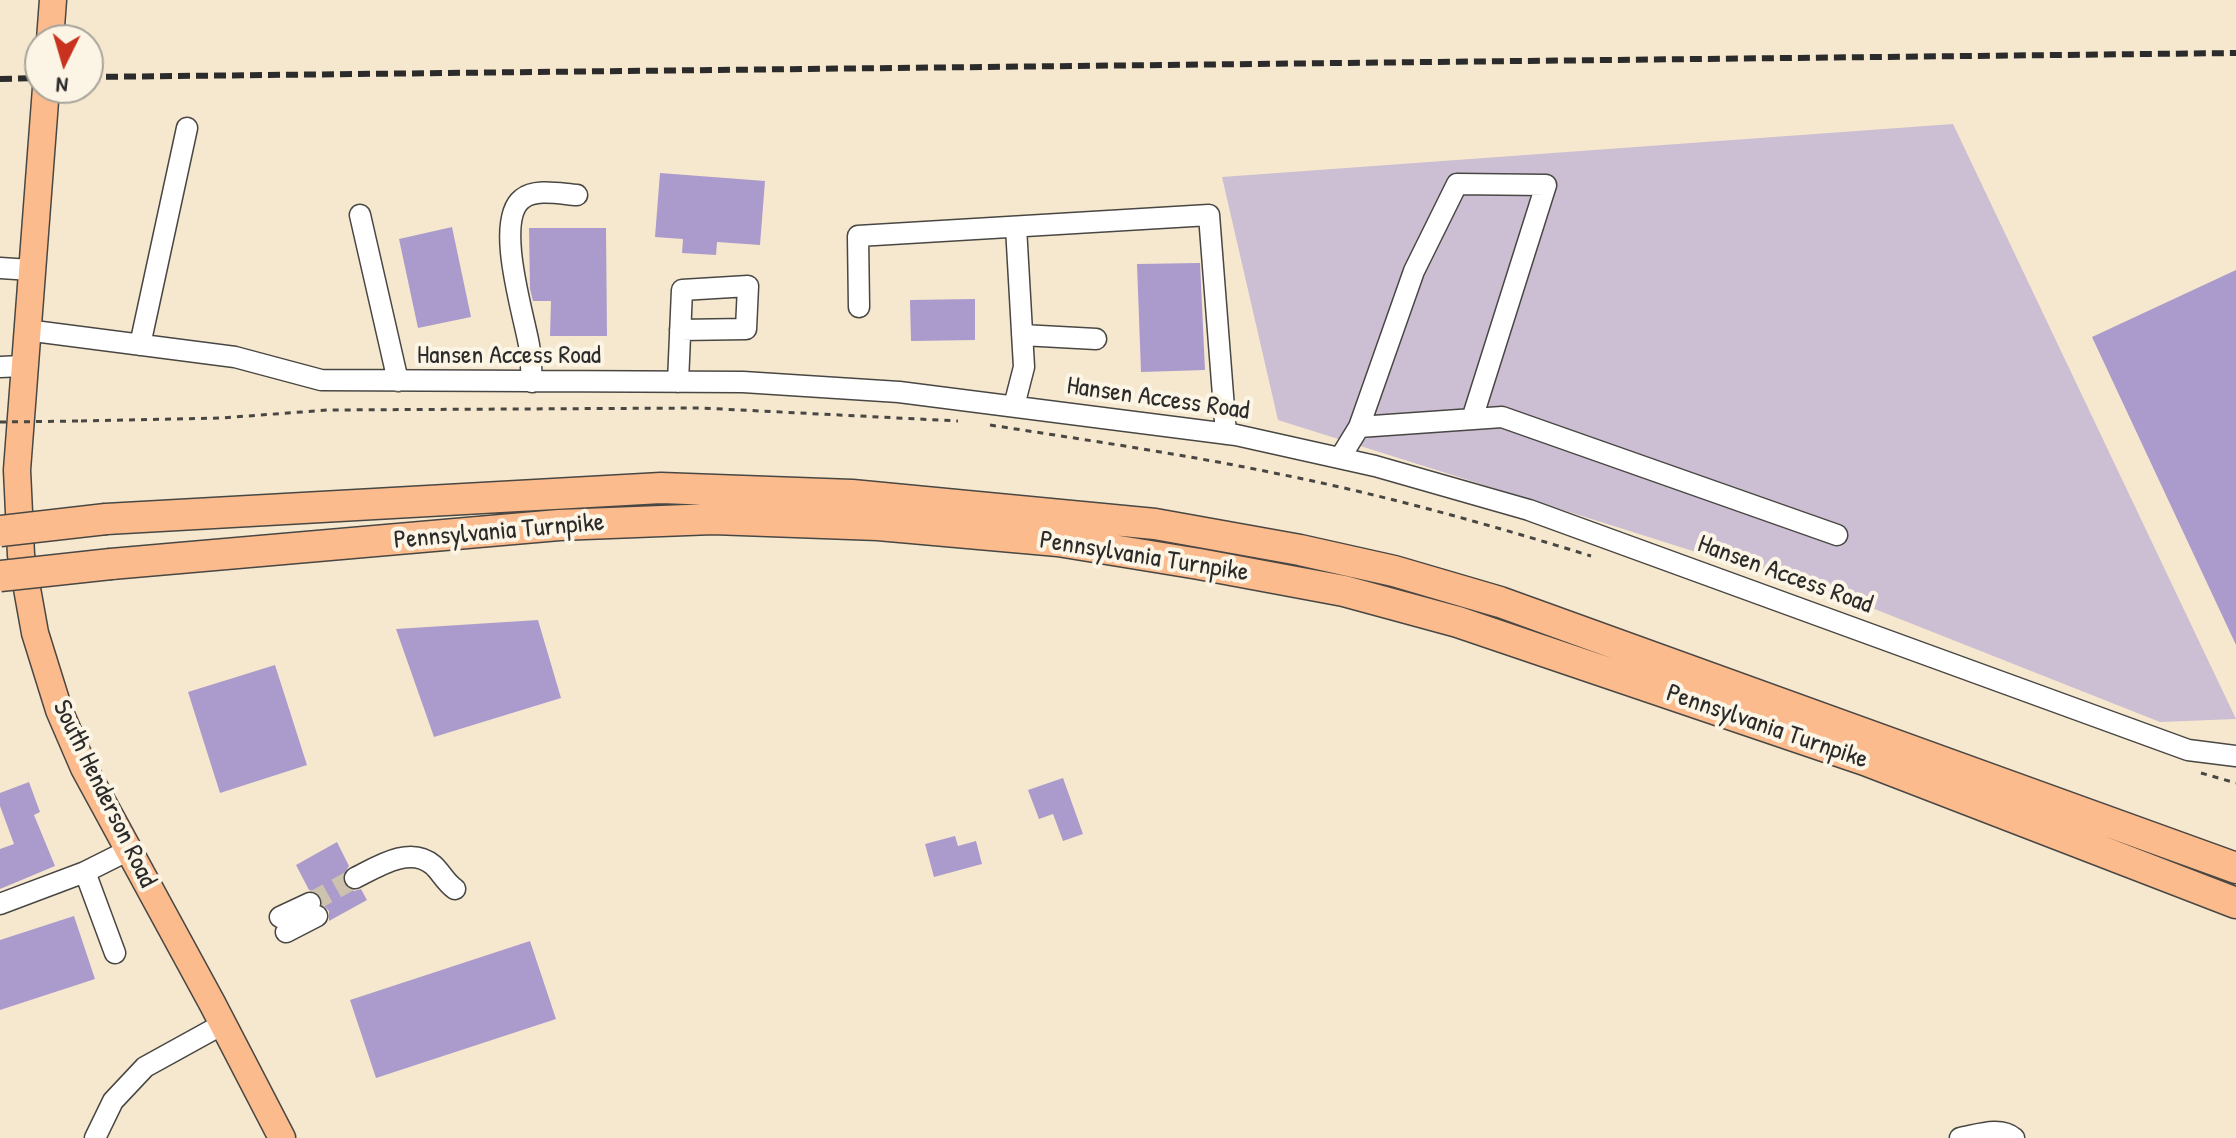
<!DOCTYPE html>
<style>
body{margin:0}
#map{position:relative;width:2236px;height:1138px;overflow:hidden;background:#f6e8ce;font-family:"Patrick Hand",sans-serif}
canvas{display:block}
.north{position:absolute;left:24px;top:24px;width:80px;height:80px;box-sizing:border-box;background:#fcf5e5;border:2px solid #a8a49b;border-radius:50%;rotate:185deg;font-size:22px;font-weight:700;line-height:32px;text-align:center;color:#2b2b2b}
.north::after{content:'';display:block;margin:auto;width:28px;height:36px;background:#c8321e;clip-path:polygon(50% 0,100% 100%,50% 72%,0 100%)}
</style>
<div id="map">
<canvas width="2236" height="1138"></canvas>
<div class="north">N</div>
</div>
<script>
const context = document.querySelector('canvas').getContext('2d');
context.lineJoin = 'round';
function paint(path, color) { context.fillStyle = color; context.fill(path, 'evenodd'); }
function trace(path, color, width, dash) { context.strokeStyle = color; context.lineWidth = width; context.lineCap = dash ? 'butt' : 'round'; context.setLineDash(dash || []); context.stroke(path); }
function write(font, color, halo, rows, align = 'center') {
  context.font = font + ' "Patrick Hand",sans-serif'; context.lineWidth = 8; context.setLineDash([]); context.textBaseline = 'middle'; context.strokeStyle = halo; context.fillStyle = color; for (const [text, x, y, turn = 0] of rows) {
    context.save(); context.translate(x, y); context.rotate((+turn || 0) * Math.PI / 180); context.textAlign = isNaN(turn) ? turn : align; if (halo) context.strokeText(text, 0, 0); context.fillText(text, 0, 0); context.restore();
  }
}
paint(new Path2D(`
 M 1953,124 L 2236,719 L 2160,722 L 1867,606 L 1278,420 L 1222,177 Z`), '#ccbed3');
paint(new Path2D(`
 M 660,173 L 765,181 L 760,245 L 717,242 L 716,255 L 682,253 L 683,239 L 655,237 Z
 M 452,227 L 471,317 L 418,328 L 399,239 Z
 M 529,228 L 606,228 L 607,336 L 550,336 L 551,301 L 533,301 L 530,289 Z
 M 1200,263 L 1205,370 L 1141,372 L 1137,264 Z
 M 2236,270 L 2236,645 L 2092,337 Z
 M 975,299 L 975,340 L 911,341 L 910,300 Z
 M 538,620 L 561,698 L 434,737 L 396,629 Z
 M 275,665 L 307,765 L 220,793 L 188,692 Z
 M 1063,778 L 1083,834 L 1063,841 L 1053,814 L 1039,819 L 1028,790 Z
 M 29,782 L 40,812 L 34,815 L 55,866 L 0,889 L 0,849 L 14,844 L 0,806 L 0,793 Z
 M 955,836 L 958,846 L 976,841 L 982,864 L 934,877 L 925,844 Z
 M 337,842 L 349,866 L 342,877 L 344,885 L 354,891 L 361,889 L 367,900 L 329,921 L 329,911 L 323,905 L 321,897 L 317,892 L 309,890 L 296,865 Z
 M 74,916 L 95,979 L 0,1010 L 0,940 Z
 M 530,941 L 556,1019 L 376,1078 L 350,1000 Z`), '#ab9bcc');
trace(new Path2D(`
 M 310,903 L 355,878`), '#cdc2ad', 20, [20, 10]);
const minor = new Path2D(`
 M 360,215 L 398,381
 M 0,268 L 31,270
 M 859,307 L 858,236 L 1209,215 L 1226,434
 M 26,330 L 235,357 L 321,380 L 743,382 L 899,392 L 1236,435 L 1375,466 L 1529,510 L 2188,750 L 2236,756
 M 1022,335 L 1096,339
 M 140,345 L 187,128
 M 0,367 L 23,366
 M 532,382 C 531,370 531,357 529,345 C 524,315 494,221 522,199 C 535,188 561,194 577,195
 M 678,382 L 682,290 L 748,286 L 746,329 L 680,330
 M 1014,406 L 1024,367 L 1016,227
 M 1359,427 L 1414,271 L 1457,184 L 1546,185 L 1472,419
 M 1340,458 L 1359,427 L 1502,417 L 1837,535
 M 355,878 C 377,867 410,845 433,865 C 441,872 445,882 455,889
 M 0,904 L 85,872
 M 280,917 L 310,903
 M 286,932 L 317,916
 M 115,953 L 85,872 L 129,850
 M 95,1138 L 113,1101 L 145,1067 L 223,1024
 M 1960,1138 C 1977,1135 2000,1126 2014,1138`);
const major = new Path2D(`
 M 50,40 L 53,0
 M 46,88 L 17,470 L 21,555 L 35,633 L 59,710 L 84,768 L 212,1003 L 282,1138`);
const highway = new Path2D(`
 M 106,519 L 661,488 L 852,495 L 1155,524 L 1300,550 L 1394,571 L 1500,602 L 2236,868
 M 111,564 L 559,525 L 713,519 L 878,525 L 1058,541 L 1199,564 L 1344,591 L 1458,622 L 1865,760 L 2236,903`);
trace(minor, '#494743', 23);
trace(major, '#494743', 29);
trace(highway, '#494743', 33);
trace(new Path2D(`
 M 81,421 L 221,418 L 328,410 L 701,408 L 958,421
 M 990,425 C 1086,440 1183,454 1279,474 C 1384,495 1488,524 1591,556
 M 2201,773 L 2236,783`), '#494743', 3, [6, 6]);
trace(minor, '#fff', 20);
trace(major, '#fbbb8d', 26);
trace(highway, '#fbbb8d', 30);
trace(new Path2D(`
 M 88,77 L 2236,53
 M 0,79 L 40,78`), '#2b2b2b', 6, [12, 6]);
const highwayBridge = new Path2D(`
 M 0,531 L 106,519
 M 0,576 L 111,564`);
trace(highwayBridge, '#494743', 33, []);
trace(new Path2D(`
 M 0,422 L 81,421`), '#494743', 3, [6, 6]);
trace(highwayBridge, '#fbbb8d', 30);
write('26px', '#2b2b2b', '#fcf5e5', [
 ["Hansen Access Road",509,356],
 ["Hansen Access Road",1158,399,8],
 ["Pennsylvania Turnpike",499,532,-5],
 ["Pennsylvania Turnpike",1144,557,9],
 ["Hansen Access Road",1785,575,20],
 ["Pennsylvania Turnpike",1767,727,19],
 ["South Henderson Road",104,794,64]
]);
</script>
